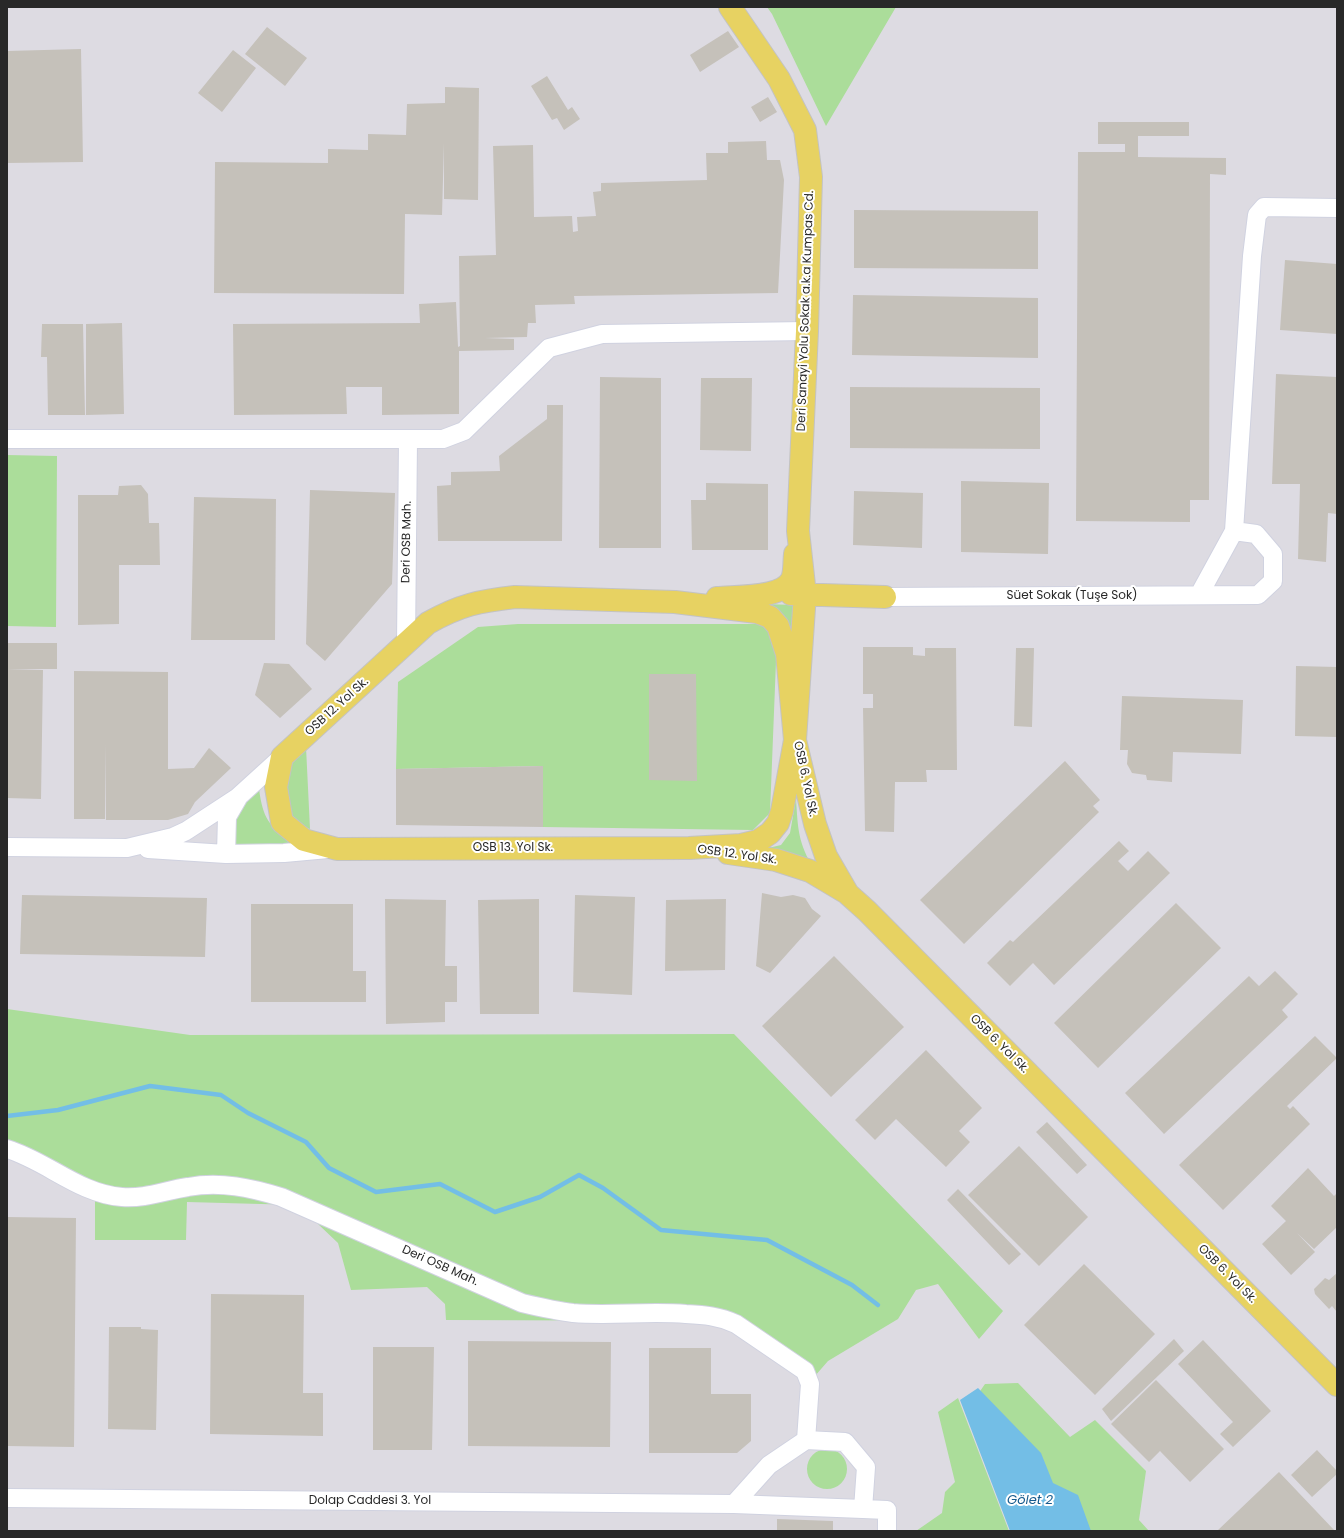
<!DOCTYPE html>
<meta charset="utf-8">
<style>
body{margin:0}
#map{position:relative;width:1344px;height:1538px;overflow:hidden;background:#eae4da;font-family:Poppins,sans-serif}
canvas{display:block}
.frame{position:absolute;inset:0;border:8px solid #282828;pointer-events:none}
</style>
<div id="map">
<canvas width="1344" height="1538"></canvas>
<div class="frame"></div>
</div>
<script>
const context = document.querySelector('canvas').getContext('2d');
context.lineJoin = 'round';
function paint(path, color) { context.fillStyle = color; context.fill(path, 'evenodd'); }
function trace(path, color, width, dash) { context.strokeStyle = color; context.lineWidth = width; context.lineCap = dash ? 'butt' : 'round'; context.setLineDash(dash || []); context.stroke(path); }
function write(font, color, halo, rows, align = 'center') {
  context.font = font + ' Poppins,sans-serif'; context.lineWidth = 4; context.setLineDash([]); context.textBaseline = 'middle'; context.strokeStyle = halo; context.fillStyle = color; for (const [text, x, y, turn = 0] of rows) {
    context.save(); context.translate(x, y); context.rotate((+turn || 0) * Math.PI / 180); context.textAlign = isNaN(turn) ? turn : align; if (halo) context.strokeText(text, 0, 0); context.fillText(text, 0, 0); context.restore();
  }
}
paint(new Path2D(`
 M 7,7 L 1337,7 L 1337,1531 L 7,1531 Z`), '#dddbe2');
paint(new Path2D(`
 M 767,7 L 896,7 L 826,126 L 772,14 Z
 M 7,455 L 57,456 L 56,627 L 7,626 Z
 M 761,604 L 796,605 L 796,661 L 790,627 L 782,614 Z
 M 518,624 L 759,624 L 777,636 L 770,813 L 753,830 L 543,827 L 543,766 L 396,769 L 398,682 L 478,627 Z
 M 306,747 L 310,829 L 296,823 L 285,808 L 288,767 Z
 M 259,789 C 263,819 269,825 292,845 L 248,847 L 233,844 L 230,823 L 248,798 Z
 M 796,799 C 798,829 798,843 814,869 L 760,850 L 781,845 L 790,833 Z
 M 7,1009 L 190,1035 L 734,1034 L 1003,1311 L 979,1339 L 938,1284 L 916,1290 L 898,1319 L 828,1361 L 808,1384 L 729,1321 L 446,1320 L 445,1304 L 427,1287 L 351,1290 L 338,1243 L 298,1205 L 187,1202 L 186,1240 L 95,1240 L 95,1195 L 7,1155 Z
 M 1018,1383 L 1070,1437 L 1095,1420 L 1146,1471 L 1139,1520 L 1149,1531 L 1079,1531 L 976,1397 L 985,1384 Z
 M 958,1398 L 1009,1531 L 916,1531 L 942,1513 L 945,1492 L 955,1482 L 938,1412 Z
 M807 1469a20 20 0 1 1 40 0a20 20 0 1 1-40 0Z`), '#abdd9a');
paint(new Path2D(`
 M 978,1388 L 1041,1453 L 1053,1483 L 1078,1495 L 1091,1531 L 1010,1531 L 960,1400 Z`), '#73bee6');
trace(new Path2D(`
 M 7,1116 L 58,1110 L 150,1086 L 221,1095 L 248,1113 L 306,1142 L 329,1168 L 376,1192 L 440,1184 L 495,1212 L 540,1197 L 579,1175 L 603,1188 L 661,1230 L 767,1240 L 852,1285 L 878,1305`), '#73bee6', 4.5);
paint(new Path2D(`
 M 267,27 L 307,58 L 285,86 L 245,54 Z
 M 728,31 L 739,47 L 700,72 L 690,55 Z
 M 81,49 L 83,162 L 7,163 L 7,51 Z
 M 233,50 L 256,68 L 222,112 L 198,93 Z
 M 547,76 L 568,110 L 572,107 L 580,119 L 564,130 L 557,118 L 552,120 L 531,86 Z
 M 445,87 L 479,88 L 478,200 L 444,199 L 444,143 L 442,215 L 405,214 L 404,294 L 214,293 L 215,162 L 328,163 L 328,149 L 368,150 L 368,134 L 406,135 L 407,104 L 445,103 Z
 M 768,97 L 777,112 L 760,122 L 751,107 Z
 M 1098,122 L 1189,122 L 1189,136 L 1138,136 L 1138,157 L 1226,158 L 1226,175 L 1210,174 L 1209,500 L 1190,500 L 1190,522 L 1076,521 L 1078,152 L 1125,152 L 1125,144 L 1098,144 Z
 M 766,141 L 767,160 L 780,160 L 784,180 L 778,293 L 574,296 L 575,304 L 535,305 L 536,323 L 528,323 L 527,337 L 485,338 L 514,339 L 514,350 L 459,351 L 459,414 L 382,415 L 382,387 L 346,387 L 347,414 L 234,415 L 233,324 L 420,323 L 419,304 L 456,302 L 458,347 L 460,346 L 459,256 L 496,255 L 493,146 L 533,145 L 534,217 L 572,216 L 573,232 L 578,231 L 577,217 L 596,216 L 593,192 L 601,191 L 601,183 L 707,180 L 706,153 L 728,153 L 728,142 Z
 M 854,210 L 1038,211 L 1038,269 L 854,268 Z
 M 1285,260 L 1337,264 L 1337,334 L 1280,330 Z
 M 853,295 L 1038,298 L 1038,358 L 852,355 Z
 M 122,323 L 124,414 L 86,415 L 86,324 Z
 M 42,324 L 83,324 L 85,415 L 48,415 L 47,357 L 41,357 Z
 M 1276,374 L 1337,377 L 1337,514 L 1328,513 L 1326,562 L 1298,559 L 1300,484 L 1272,484 Z
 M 600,377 L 661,378 L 661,548 L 599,548 Z
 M 701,378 L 752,378 L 751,451 L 700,450 Z
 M 850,387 L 1040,388 L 1040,449 L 850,448 Z
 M 547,405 L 563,405 L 562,541 L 438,541 L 437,486 L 451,485 L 451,472 L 500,471 L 499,456 L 547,419 Z
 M 961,481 L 1049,483 L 1048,554 L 961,552 Z
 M 706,483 L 768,484 L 768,550 L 692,550 L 691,500 L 706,500 Z
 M 141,485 L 148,494 L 149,523 L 159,523 L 160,565 L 119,565 L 119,624 L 78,625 L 78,495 L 118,495 L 119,486 Z
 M 310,490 L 395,493 L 392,584 L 325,661 L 306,644 Z
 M 854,491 L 923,493 L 922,548 L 853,545 Z
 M 194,497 L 276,499 L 275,640 L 191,640 Z
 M 7,643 L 57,643 L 57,669 L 7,669 Z
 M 863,647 L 913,647 L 913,655 L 925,656 L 925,648 L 956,648 L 957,770 L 926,770 L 927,782 L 895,782 L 894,832 L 865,831 L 863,708 L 873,708 L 873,694 L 863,694 Z
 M 1016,648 L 1034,648 L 1032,727 L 1014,726 Z
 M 264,663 L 289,664 L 312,689 L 280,718 L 255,695 Z
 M 1296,666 L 1337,667 L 1337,737 L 1295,736 Z
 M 7,669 L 43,670 L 41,799 L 7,798 Z
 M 74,671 L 168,672 L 168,769 L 194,768 L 209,748 L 231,768 L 195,802 L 188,814 L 168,820 L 106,820 L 105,744 L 105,819 L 74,819 Z
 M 649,674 L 696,674 L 697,781 L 649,780 Z
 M 1122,696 L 1243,700 L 1241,754 L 1173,752 L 1172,782 L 1147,780 L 1146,775 L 1132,773 L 1127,764 L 1128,750 L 1120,750 Z
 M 1065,761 L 1100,800 L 1093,806 L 1099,812 L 964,944 L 920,900 Z
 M 543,766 L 543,827 L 396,825 L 396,769 Z
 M 1119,841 L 1129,851 L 1118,861 L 1128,871 L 1148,851 L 1170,873 L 1054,985 L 1033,963 L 1010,986 L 987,963 L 1010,940 L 1013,942 Z
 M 762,893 L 781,897 L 793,895 L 805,898 L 812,909 L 821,916 L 770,973 L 756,966 Z
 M 22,895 L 207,898 L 205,957 L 20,954 Z
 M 575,895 L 635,897 L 632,995 L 573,992 Z
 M 385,899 L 446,900 L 445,966 L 457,966 L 457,1002 L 445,1002 L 445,1022 L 386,1024 Z
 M 539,899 L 539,1014 L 480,1014 L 478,900 Z
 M 726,899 L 725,970 L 665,971 L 666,900 Z
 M 1176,903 L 1221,948 L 1098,1068 L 1054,1023 Z
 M 251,904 L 353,904 L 353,971 L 366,971 L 366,1002 L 251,1002 Z
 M 834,956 L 904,1027 L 831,1097 L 762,1026 Z
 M 1275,971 L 1298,994 L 1282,1010 L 1288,1017 L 1164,1134 L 1125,1093 L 1249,976 L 1259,986 Z
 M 1315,1036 L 1337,1058 L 1287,1106 L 1290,1109 L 1293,1106 L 1310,1124 L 1223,1210 L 1179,1165 Z
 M 926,1050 L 982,1108 L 959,1131 L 970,1142 L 946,1167 L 896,1119 L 875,1140 L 855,1120 Z
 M 1047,1122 L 1087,1165 L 1077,1174 L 1036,1132 Z
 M 1019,1146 L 1088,1217 L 1039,1266 L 968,1195 Z
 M 1308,1168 L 1334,1196 L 1337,1193 L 1337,1227 L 1314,1249 L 1297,1233 L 1315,1252 L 1291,1275 L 1262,1244 L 1286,1221 L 1271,1206 Z
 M 958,1189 L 1021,1254 L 1009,1265 L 947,1200 Z
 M 7,1217 L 76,1218 L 74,1447 L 7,1446 Z
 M 1084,1264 L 1155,1334 L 1095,1395 L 1024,1325 Z
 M 1337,1273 L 1337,1312 L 1332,1306 L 1329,1309 L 1315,1294 L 1314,1289 L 1325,1278 L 1329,1280 Z
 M 211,1294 L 304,1295 L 303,1393 L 323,1393 L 323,1436 L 210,1434 Z
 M 109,1327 L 141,1327 L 141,1329 L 158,1330 L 156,1430 L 108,1429 Z
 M 1174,1339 L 1184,1351 L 1111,1421 L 1102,1409 Z
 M 1203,1340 L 1271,1411 L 1233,1447 L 1220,1434 L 1233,1422 L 1178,1364 Z
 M 468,1341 L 611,1342 L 610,1447 L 468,1446 Z
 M 373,1347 L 434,1347 L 432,1450 L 373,1450 Z
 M 649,1348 L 711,1348 L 711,1394 L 751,1394 L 751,1441 L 737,1453 L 649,1453 Z
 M 1156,1380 L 1224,1449 L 1190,1482 L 1160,1451 L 1149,1462 L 1111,1424 Z
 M 1317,1450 L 1337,1471 L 1337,1474 L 1312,1497 L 1291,1475 Z
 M 1279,1472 L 1335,1531 L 1217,1531 Z
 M 777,1519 L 833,1521 L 833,1531 L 777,1531 Z`), '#c5c1ba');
const minor = new Path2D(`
 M 7,439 L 443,439 L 464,431 L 549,348 L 602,334 L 807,331
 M 1199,595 L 1234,531 L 1252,256 L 1257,215 L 1264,207 L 1337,208
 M 885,597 L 1258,595 L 1273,581 L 1273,554 L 1256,534 L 1234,531
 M 406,644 L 408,440
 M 7,847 L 127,848 L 173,837 L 186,831 L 238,797 L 282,757
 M 148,849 L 226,854 L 284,853 L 328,849
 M 226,854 L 227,817 L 238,798
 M 7,1149 C 47,1161 79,1194 122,1197 C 145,1199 166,1190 188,1187 C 221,1181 251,1188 281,1197 L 522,1303 C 539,1307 556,1311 573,1313 C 610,1316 648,1311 686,1314 C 704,1315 719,1316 736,1324 L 805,1371 L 810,1384 L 806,1440
 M 7,1498 L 734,1504 L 863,1509 L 866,1467 L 845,1442 L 806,1440 L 769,1465 L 734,1504
 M 863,1509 L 887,1510 L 887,1531`);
const major = new Path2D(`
 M 730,7 L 779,79 L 805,130 L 811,177 L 807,331 L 798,531 L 805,594 L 795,740 L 815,824 L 826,856 L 848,894 L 867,911 L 1337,1385
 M 791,594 L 885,597
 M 515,597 L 675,602 L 757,612 L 770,617 L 778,626 L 787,654 L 795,740 L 782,811 L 778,823 L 770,833 L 758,841 L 741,845 L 689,848 L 337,849 L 304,840 L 282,822 L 276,787 L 282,757 L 428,623 C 460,605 479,601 515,597 Z
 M 717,598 C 736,596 783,599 792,579 C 795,572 794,562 795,554
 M 728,853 L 776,860 L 810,871 L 847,893`);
trace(minor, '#d0d2e0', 20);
trace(major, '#c3c3c3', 24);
trace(minor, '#fff', 18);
trace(major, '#e7d262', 22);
write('12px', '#282828', '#fff', [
 ["Deri Sanayi Yolu Sokak a.k.a Kumpas Cd.",806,311,-88],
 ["Deri OSB Mah.",407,542,-89],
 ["Süet Sokak (Tuşe Sok)",1072,596],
 ["OSB 12. Yol Sk.",337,707,-42],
 ["OSB 6. Yol Sk.",805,779,78],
 ["OSB 13. Yol Sk.",513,848],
 ["OSB 12. Yol Sk.",737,855,8],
 ["OSB 6. Yol Sk.",999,1044,45],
 ["Deri OSB Mah.",440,1266,24],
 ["OSB 6. Yol Sk.",1227,1274,45],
 ["Dolap Caddesi 3. Yol",370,1501]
]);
write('italic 13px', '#165b8e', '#fff', [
 ["Gölet 2",1030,1501]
]);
</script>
